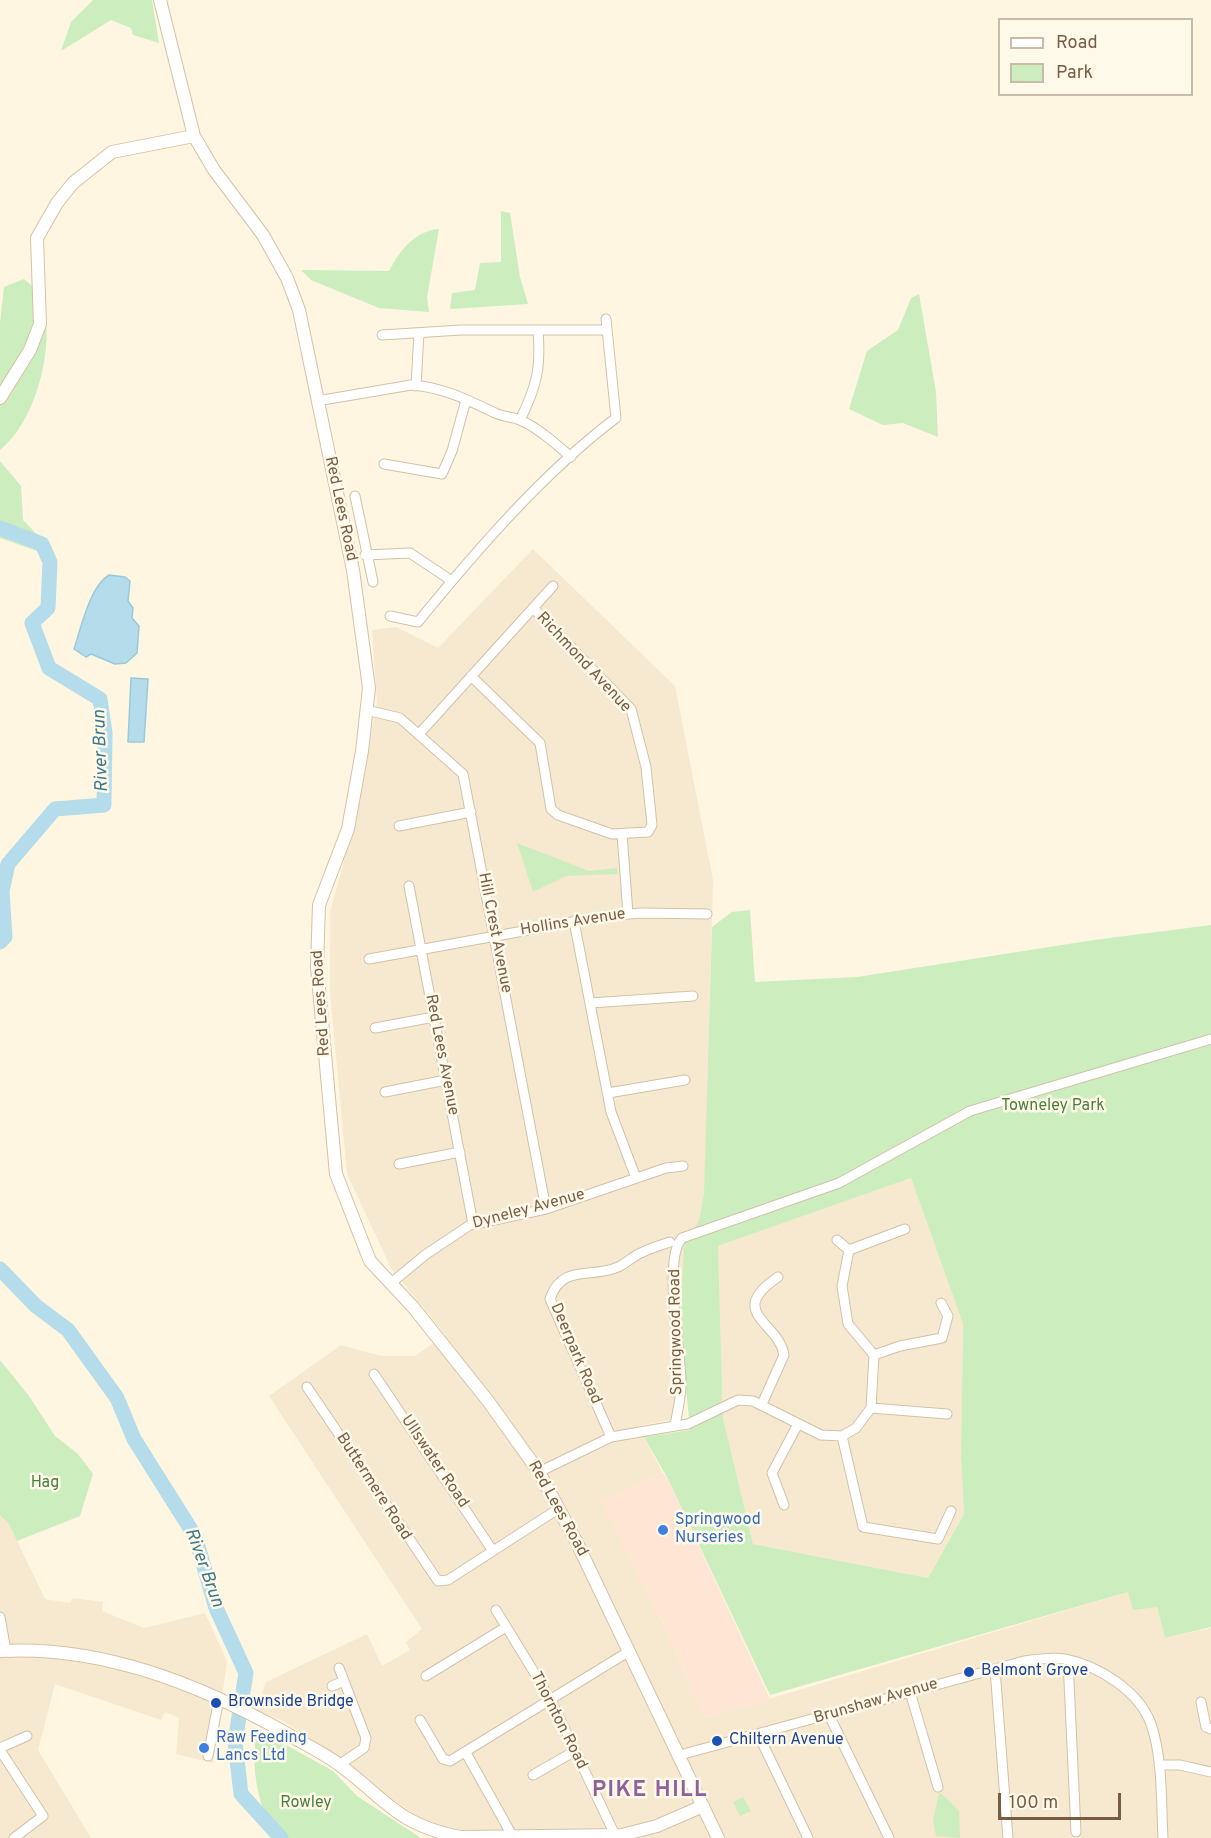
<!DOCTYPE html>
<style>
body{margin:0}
#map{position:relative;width:1211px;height:1838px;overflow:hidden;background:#fef6e1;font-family:Overpass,sans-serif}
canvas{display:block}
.legend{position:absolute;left:998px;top:18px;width:195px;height:78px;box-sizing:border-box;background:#fff9e9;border:2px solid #c9bba7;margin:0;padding:8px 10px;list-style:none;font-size:18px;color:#785d45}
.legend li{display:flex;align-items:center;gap:12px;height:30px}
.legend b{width:30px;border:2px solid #c9bba7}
.scale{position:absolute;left:998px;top:1793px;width:123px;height:27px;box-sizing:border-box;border:3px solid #785d45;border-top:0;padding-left:8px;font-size:18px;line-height:21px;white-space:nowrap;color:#785d45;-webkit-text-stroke:4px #fff9e9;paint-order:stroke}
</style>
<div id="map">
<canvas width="1211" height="1838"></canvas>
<ul class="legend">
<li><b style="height:8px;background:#fff"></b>Road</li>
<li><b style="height:16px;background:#ccedbe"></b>Park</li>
</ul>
<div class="scale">100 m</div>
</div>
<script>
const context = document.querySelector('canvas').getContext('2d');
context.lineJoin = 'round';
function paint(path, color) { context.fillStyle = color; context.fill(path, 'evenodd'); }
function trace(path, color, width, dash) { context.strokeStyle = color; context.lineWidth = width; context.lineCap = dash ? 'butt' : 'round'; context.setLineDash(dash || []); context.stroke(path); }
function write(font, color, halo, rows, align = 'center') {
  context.font = font + ' Overpass,sans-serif'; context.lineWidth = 5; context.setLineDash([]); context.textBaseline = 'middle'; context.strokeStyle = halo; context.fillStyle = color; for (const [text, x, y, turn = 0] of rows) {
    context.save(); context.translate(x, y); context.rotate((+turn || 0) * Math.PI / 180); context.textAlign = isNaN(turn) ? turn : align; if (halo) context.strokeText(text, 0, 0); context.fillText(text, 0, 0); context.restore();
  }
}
paint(new Path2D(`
 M 533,549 L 675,686 L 713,880 L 704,1212 L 671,1420 L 638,1426 L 662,1472 L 603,1501 L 664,1625 L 705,1718 L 1128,1592 L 1157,1607 L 1165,1638 L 1211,1628 L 1211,1838 L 561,1838 L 454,1830 L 418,1817 L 379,1790 L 337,1755 L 283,1721 L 257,1710 L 266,1682 L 367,1634 L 382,1666 L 410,1650 L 406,1642 L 422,1629 L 269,1396 L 341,1345 L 381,1356 L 415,1356 L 445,1335 L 391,1268 L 347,1174 L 330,992 L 330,912 L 354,825 L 377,702 L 372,630 L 396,627 L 438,648 Z
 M 911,1178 L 963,1324 L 961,1455 L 964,1514 L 928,1578 L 753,1544 L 723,1418 L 718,1246 Z
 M 0,1515 L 9,1524 L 45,1599 L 70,1603 L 73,1598 L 103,1602 L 102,1611 L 144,1628 L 205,1613 L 227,1661 L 213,1763 L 176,1754 L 179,1718 L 165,1712 L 161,1720 L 55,1684 L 38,1750 L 91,1838 L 0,1838 Z`), '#f7e9cf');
paint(new Path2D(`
 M 662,1472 L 668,1479 L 770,1699 L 705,1718 L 664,1625 L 602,1501 Z`), '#ffe6d4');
paint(new Path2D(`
 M 93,0 L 152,0 L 159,43 L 133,35 L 131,28 L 111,20 L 61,51 L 71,22 Z
 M 501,211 L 510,213 L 520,277 L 528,304 L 450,309 L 452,293 L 475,290 L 480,263 L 501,262 Z
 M 439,229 L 427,297 L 429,312 L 379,308 L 311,280 L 301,270 L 389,271 C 400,251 414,231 439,229 Z
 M 24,279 L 44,296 C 45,312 48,330 46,347 C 43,382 28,427 0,450 L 0,323 L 4,287 Z
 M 919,294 L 936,392 L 938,437 L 903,423 L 883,425 L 849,409 L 867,351 L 898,330 L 911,298 Z
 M 0,461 L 21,486 L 23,520 L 54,552 L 40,552 L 0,538 Z
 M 517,843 L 589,871 L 617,868 L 618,874 L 566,876 L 533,892 Z
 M 750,910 L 755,982 L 857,977 L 1094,940 L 1211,925 L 1211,1627 L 1165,1638 L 1157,1607 L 1133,1610 L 1128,1592 L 770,1695 L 668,1479 L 644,1437 L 690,1430 L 680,1322 L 684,1243 L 699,1221 L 704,1194 L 712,927 L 732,912 ZM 911,1178 L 963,1324 L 961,1456 L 964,1514 L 928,1578 L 753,1544 L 723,1418 L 718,1246 Z
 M 0,1360 L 29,1396 L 55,1436 L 78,1454 L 93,1474 L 80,1516 L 17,1541 L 9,1524 L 0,1515 Z
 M 257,1729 L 333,1771 L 357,1796 L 421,1838 L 274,1838 C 258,1799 250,1771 257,1729 Z
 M 941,1793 L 959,1811 L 960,1838 L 936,1836 L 933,1821 L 939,1794 Z
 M 743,1797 L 751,1811 L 740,1816 L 733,1802 Z`), '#ccedbe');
const water = new Path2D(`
 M 109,575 L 125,577 L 130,581 L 128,601 L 133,608 L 132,618 L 139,626 L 137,653 L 126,663 L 115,664 L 91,654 L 86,657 L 74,649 C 81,628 90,586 109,575 Z
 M 131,678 L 148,679 L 144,742 L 128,742 Z`);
paint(water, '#b4dcea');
trace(water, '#99cadc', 1.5);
trace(new Path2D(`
 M 0,528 L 42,544 L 50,562 L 48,608 L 32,623 L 49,668 L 100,699 L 105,733 L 104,805 L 55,809 L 8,864 L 2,891 L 5,937 L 0,942
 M 0,1269 L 36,1306 L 68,1330 L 117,1398 L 134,1439 L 195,1536 L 216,1608 L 246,1673 L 235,1742 L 241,1794 L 281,1838`), '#b4dcea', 15);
const street = new Path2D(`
 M 382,335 L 461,330 L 607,330
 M 416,386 L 419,333
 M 317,401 L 411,385 C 442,387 468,400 495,413 C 504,417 514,417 522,421 C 541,430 556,444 571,457
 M 520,420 C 537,386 541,368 538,330
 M 384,464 L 442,474 L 452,451 L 466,400
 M 355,496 L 373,582
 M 365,555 L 410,553 L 452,581
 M 390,616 L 418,622 C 475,552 544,472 616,418 L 606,319
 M 471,676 L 540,743 L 551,809 L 558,815 L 612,834 L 648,832 L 652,825 L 646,767 L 631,709 L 533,608
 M 366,710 L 400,718 L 463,774 L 546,1209
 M 419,734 L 553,586
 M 399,826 L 471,812
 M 622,834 L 628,914
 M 409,886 L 473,1224
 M 574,921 L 611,1112 L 636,1178
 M 369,959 L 606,916 L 641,913 L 707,914
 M 590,1003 L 693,996
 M 375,1028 L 434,1017
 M 385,1092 L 446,1080
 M 608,1093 L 685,1080
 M 399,1164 L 460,1152
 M 837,1240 L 849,1250
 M 849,1250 L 905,1229
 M 390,1284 L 425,1255 L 470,1225 L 546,1209 L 666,1168 L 683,1166
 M 874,1355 L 900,1346 L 942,1338 L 948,1316 L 941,1303
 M 374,1374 L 493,1551
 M 307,1387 L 438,1581 L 448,1580 L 558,1509
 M 762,1404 L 784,1355 C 779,1322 725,1313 778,1277
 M 871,1408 L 947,1414
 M 675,1426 L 688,1424 L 738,1400 L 753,1401 L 821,1435 L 842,1436 L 856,1428 L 871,1408 L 874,1355 L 848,1324 L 842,1286 L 849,1250
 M 842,1436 L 863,1527 L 938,1539 L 951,1511
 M 611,1437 L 550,1299 C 562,1263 592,1279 618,1267 C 627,1263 634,1255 643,1252 C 651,1248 661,1245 670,1242
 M 539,1472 L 611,1437 L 675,1426 C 677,1413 681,1398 681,1385 C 682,1355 662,1260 682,1238 L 839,1183 L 970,1111 L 1211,1039
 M 784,1505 L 772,1473 L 798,1424
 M 496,1610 L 551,1700 L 615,1835
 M 0,1617 L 6,1651
 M 1068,1660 L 1076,1832
 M 339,1668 L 366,1738 L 364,1748 L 339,1765
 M 995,1669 L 1008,1838
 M 426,1676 L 506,1627
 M 332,1686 L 344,1681
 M 910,1692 L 938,1787
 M 1201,1702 L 1206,1727 L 1211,1729
 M 829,1715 L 889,1838
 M 420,1720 L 443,1759 L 450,1761 L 628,1652
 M 758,1734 L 808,1838
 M 0,1748 L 27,1736
 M 0,1750 L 43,1816 L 14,1838
 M 466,1753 L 513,1837
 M 680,1755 L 1024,1661 C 1038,1659 1052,1657 1065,1659 C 1099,1666 1139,1691 1151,1724 C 1163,1759 1161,1801 1163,1838
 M 208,1756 L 219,1699
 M 1159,1765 L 1180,1765 L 1211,1772
 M 533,1775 L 575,1751`);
const secondary = new Path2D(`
 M 160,0 L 194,136 L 214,170 L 263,235 L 287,278 L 299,310 L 353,570 L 369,688 L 362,751 L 348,829 L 319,905 L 317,967 L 336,1174 L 370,1261 L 413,1307 L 488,1401 L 539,1472 L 577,1543 L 718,1838
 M 0,398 L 30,350 L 40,324 L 37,238 L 57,203 L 73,183 L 112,152 L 194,136
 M 0,1651 C 101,1645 199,1684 286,1733 C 304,1744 324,1753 341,1766 C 388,1801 396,1824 460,1837 L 622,1835 L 657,1826 L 703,1806`);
trace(street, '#d2c1a9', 11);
trace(secondary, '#d6c1a6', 14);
trace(street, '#fff', 9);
trace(secondary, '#fff', 12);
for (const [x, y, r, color] of [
 [663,1530,6,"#3f7fe0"],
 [969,1672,6,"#1a4fb4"],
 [216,1703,6,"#1a4fb4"],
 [717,1741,6,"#1a4fb4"],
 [204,1748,6,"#3f7fe0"]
]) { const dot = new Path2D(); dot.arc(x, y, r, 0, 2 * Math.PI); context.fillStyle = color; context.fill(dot); trace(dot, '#fff9e9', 2); }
write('16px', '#785d45', '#fff9e9', [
 ["Red Lees Road",340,509,78],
 ["Richmond Avenue",583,663,47],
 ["Hollins Avenue",573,923,-9],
 ["Hill Crest Avenue",494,933,79],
 ["Red Lees Road",322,1003,-94],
 ["Red Lees Avenue",441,1055,79],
 ["Dyneley Avenue",529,1210,-15],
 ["Springwood Road",677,1332,-91],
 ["Deerpark Road",575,1354,67],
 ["Ullswater Road",434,1462,56],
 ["Buttermere Road",373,1487,57],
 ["Red Lees Road",557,1509,61],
 ["Brunshaw Avenue",876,1702,-16],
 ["Thornton Road",558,1721,63]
]);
write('16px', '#487f3c', '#fff9e9', [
 ["Towneley Park",1053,1107],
 ["Hag",45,1484],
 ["Rowley",306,1804]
]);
write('16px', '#366cbe', '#fff9e9', [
 ["Springwood",675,1521],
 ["Nurseries",675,1539],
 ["Raw Feeding",216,1739],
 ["Lancs Ltd",216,1757]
], 'left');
write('16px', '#164399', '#fff9e9', [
 ["Belmont Grove",981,1672],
 ["Brownside Bridge",228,1703],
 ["Chiltern Avenue",729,1741]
], 'left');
write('italic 18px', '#3c778e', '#fff9e9', [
 ["River Brun",102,751,-92],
 ["River Brun",203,1568,70]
]);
context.letterSpacing = '1.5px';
write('bold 22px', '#8f609c', '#fff9e9', [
 ["PIKE HILL",650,1792]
]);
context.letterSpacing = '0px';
</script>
